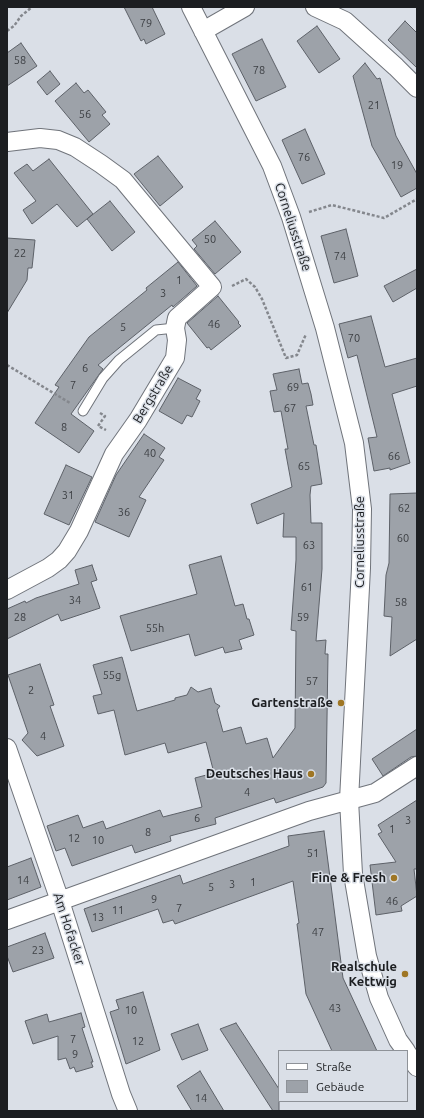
<!DOCTYPE html>
<meta charset="utf-8">
<style>
body{margin:0}
#map{position:relative;width:424px;height:1118px;overflow:hidden;background:#dadfe7;font-family:Ubuntu,sans-serif}
canvas{display:block}
.frame{position:absolute;inset:0;border:8px solid #1c1e21;pointer-events:none}
.legend{position:absolute;left:278px;top:1050px;width:130px;height:52px;box-sizing:border-box;background:#dadfe7;border:1px solid #8e9298;margin:0;padding:5px 7px;list-style:none;font-size:12px;color:#1c1e21}
.legend li{display:flex;align-items:center;gap:8px;height:20px}
.legend b{width:20px;border:1px solid #8e9298}
</style>
<div id="map">
<canvas width="424" height="1118"></canvas>
<div class="frame"></div>
<ul class="legend">
<li><b style="height:5px;background:#fff"></b>Straße</li>
<li><b style="height:11px;background:#9da2a9"></b>Gebäude</li>
</ul>
</div>
<script>
const context = document.querySelector('canvas').getContext('2d');
context.lineJoin = 'round';
function paint(path, color) { context.fillStyle = color; context.fill(path, 'evenodd'); }
const poly = rows => new Path2D(rows.map(r => 'M' + r).join(''));
function trace(path, color, width, dash) { context.strokeStyle = color; context.lineWidth = width; context.lineCap = dash ? 'butt' : 'round'; context.setLineDash(dash || []); context.stroke(path); }
function label(font, color, halo, rows, align = 'center') {
  context.font = font + ' Ubuntu,sans-serif'; context.lineWidth = 3; context.setLineDash([]); context.textBaseline = 'middle'; context.strokeStyle = halo; context.fillStyle = color; for (const [text, x, y, turn = 0] of rows) {
    context.save(); context.translate(x, y); context.rotate((+turn || 0) * Math.PI / 180); context.textAlign = isNaN(turn) ? turn : align; if (halo) context.strokeText(text, 0, 0); context.fillText(text, 0, 0); context.restore();
  }
}
const building = poly([
 [124,7,152,7,165,34,146,44,144,39,141,41,124,7],
 [405,21,417,33,417,68,388,40,405,21],
 [317,26,340,59,319,73,297,41,317,26],
 [262,39,286,87,256,101,232,54,262,39],
 [21,43,37,66,7,86,7,53,21,43],
 [365,63,377,79,380,78,396,136,417,174,417,188,401,197,372,146,353,76,365,63],
 [50,71,60,84,47,95,37,82,50,71],
 [76,83,84,93,88,90,106,112,102,115,110,124,89,142,55,101,76,83],
 [305,129,325,174,302,184,282,140,305,129],
 [158,156,183,187,160,206,134,174,158,156],
 [49,159,93,214,77,227,57,204,32,224,23,210,36,201,14,173,27,164,33,171,49,159],
 [110,201,135,232,112,251,87,219,110,201],
 [215,221,241,252,215,274,194,249,197,246,192,240,215,221],
 [346,229,358,276,334,283,321,236,346,229],
 [7,238,35,240,32,268,28,268,27,280,7,313,7,238],
 [178,262,197,286,173,307,172,305,98,365,103,369,71,414,94,431,79,453,35,423,59,387,55,385,89,337,147,290,146,288,178,262],
 [417,269,417,288,393,302,384,286,417,269],
 [218,296,239,322,238,323,241,326,211,350,209,347,207,348,187,323,218,296],
 [371,316,385,367,417,358,417,386,392,394,410,463,390,470,390,468,374,471,368,438,377,437,357,355,348,358,339,324,371,316],
 [299,369,302,384,308,383,311,394,313,405,306,406,314,445,316,445,322,484,311,486,310,495,311,523,322,523,322,569,316,641,326,640,325,654,328,654,326,783,323,787,276,803,274,798,215,818,216,824,170,836,171,841,135,853,132,845,72,866,65,848,56,851,47,826,78,815,83,828,103,821,106,829,160,810,163,817,202,807,195,778,214,773,206,742,168,753,165,743,125,755,114,710,98,714,93,696,102,694,93,665,122,657,137,711,175,700,175,698,187,695,191,687,198,692,211,688,215,703,220,706,217,710,223,732,241,727,246,744,267,738,273,758,295,728,296,631,291,630,296,560,296,537,283,537,284,513,257,524,251,504,292,487,285,449,288,449,281,411,274,412,270,391,277,390,273,374,299,369],
 [178,378,201,390,196,399,200,401,192,417,187,415,182,424,159,411,178,378],
 [144,434,165,448,159,457,164,460,139,497,146,500,129,537,95,522,116,475,144,434],
 [66,465,92,477,69,525,44,514,66,465],
 [417,493,417,639,390,656,392,617,384,616,386,575,389,563,390,494,417,493],
 [221,556,235,606,243,604,247,619,249,619,254,635,239,640,242,649,225,653,223,647,195,656,189,634,131,651,120,616,197,594,189,565,221,556],
 [92,565,97,580,91,582,100,608,61,621,58,614,7,639,7,609,25,601,26,603,36,598,79,584,75,570,92,565],
 [40,664,54,705,50,706,64,746,37,756,22,740,28,733,8,675,40,664],
 [417,729,417,756,411,757,383,776,372,759,417,729],
 [417,800,417,869,414,869,417,896,401,906,402,911,376,915,370,865,396,862,378,834,382,832,378,825,417,800],
 [324,831,343,978,377,1051,332,1051,306,994,297,924,299,923,293,881,175,924,173,920,163,923,158,909,92,932,84,909,180,875,183,884,289,846,288,836,324,831],
 [31,858,41,887,7,900,7,867,31,858],
 [45,933,54,958,13,972,7,956,7,947,45,933],
 [143,992,160,1050,126,1064,110,1012,119,1009,116,1000,143,992],
 [81,1013,85,1027,82,1028,93,1062,91,1062,93,1067,76,1072,74,1067,70,1069,66,1058,58,1060,58,1036,33,1044,25,1021,47,1014,49,1022,81,1013],
 [236,1023,279,1089,279,1111,273,1111,220,1029,236,1023],
 [198,1024,208,1050,182,1060,171,1034,198,1024],
 [200,1071,224,1111,192,1111,177,1086,200,1071]
]);
paint(building, '#9da2a9');
trace(building, '#5d6168', 1);
const service = poly([
 [83,411,103,378,119,360,156,330,175,328]
]);
const minor = poly([
 [191,7,272,166,291,217,325,328,354,443,362,509,361,568,349,800,353,874,367,956,379,998,398,1040,406,1051],
 [315,7,345,21,396,67,417,88],
 [203,31,245,7],
 [7,142,40,138,58,140,75,147,101,164,123,180,212,287,177,318,175,328,177,340,175,358,138,420,114,454,79,531,67,551,59,560,48,568,7,590],
 [7,748,60,901,121,1094,128,1111],
 [7,920,309,811,375,793,417,766],
 [407,1053,417,1067]
]);
trace(service, '#70747b', 11);
trace(minor, '#70747b', 20);
trace(poly([
 [7,31,14,26,21,16,32,7],
 [309,212,332,205,384,218,417,199],
 [232,286,246,279,255,287,262,299,286,358,297,355,306,334],
 [7,365,70,403],
 [100,413,105,416,98,426,106,430]
]), '#84878d', 2.5, [3, 2]);
trace(service, '#fff', 9);
trace(minor, '#fff', 18);
for (const [x, y, r, color] of [
 [341,703,4,"#9f7624"],
 [311,774,4,"#9f7624"],
 [394,878,4,"#9f7624"],
 [405,974,4,"#9f7624"]
]) { const dot = new Path2D(); dot.arc(x, y, r, 0, 2 * Math.PI); context.fillStyle = color; context.fill(dot); trace(dot, '#dadfe7', 1.5); }
label('11px', '#3c3f43', null, [
 ["79",146,23],
 ["58",20,60],
 ["78",259,70],
 ["21",374,105],
 ["56",85,114],
 ["76",304,157],
 ["19",397,165],
 ["50",210,239],
 ["22",20,253],
 ["74",340,256],
 ["1",179,280],
 ["3",163,293],
 ["46",214,324],
 ["5",123,327],
 ["70",354,338],
 ["6",85,368],
 ["7",73,385],
 ["69",293,387],
 ["67",290,408],
 ["8",64,427],
 ["40",150,453],
 ["66",394,456],
 ["65",304,466],
 ["31",68,495],
 ["62",404,508],
 ["36",124,512],
 ["60",403,538],
 ["63",309,545],
 ["61",307,587],
 ["34",75,600],
 ["58",401,602],
 ["28",20,617],
 ["59",303,617],
 ["55h",155,628],
 ["55g",112,675],
 ["57",312,681],
 ["2",31,690],
 ["4",43,736],
 ["4",247,792],
 ["6",197,818],
 ["3",408,820],
 ["1",392,829],
 ["8",148,832],
 ["12",74,838],
 ["10",98,840],
 ["51",313,853],
 ["14",23,880],
 ["1",253,882],
 ["3",232,884],
 ["5",211,887],
 ["9",154,899],
 ["46",392,901],
 ["7",179,908],
 ["11",118,910],
 ["13",98,917],
 ["47",318,932],
 ["23",38,950],
 ["43",335,1008],
 ["10",131,1010],
 ["7",73,1039],
 ["12",138,1041],
 ["9",75,1054],
 ["14",201,1098]
]);
label('13px', '#1c1e21', '#dadfe7', [
 ["Corneliusstraße",293,227,72],
 ["Bergstraße",153,394,-59],
 ["Corneliusstraße",360,542,-90],
 ["Am Hofacker",69,929,72]
]);
label('bold 13px', '#1c1e21', '#dadfe7', [
 ["Gartenstraße",333,703],
 ["Deutsches Haus",303,774],
 ["Fine & Fresh",386,878],
 ["Realschule",397,967],
 ["Kettwig",397,982]
], 'right');
</script>
